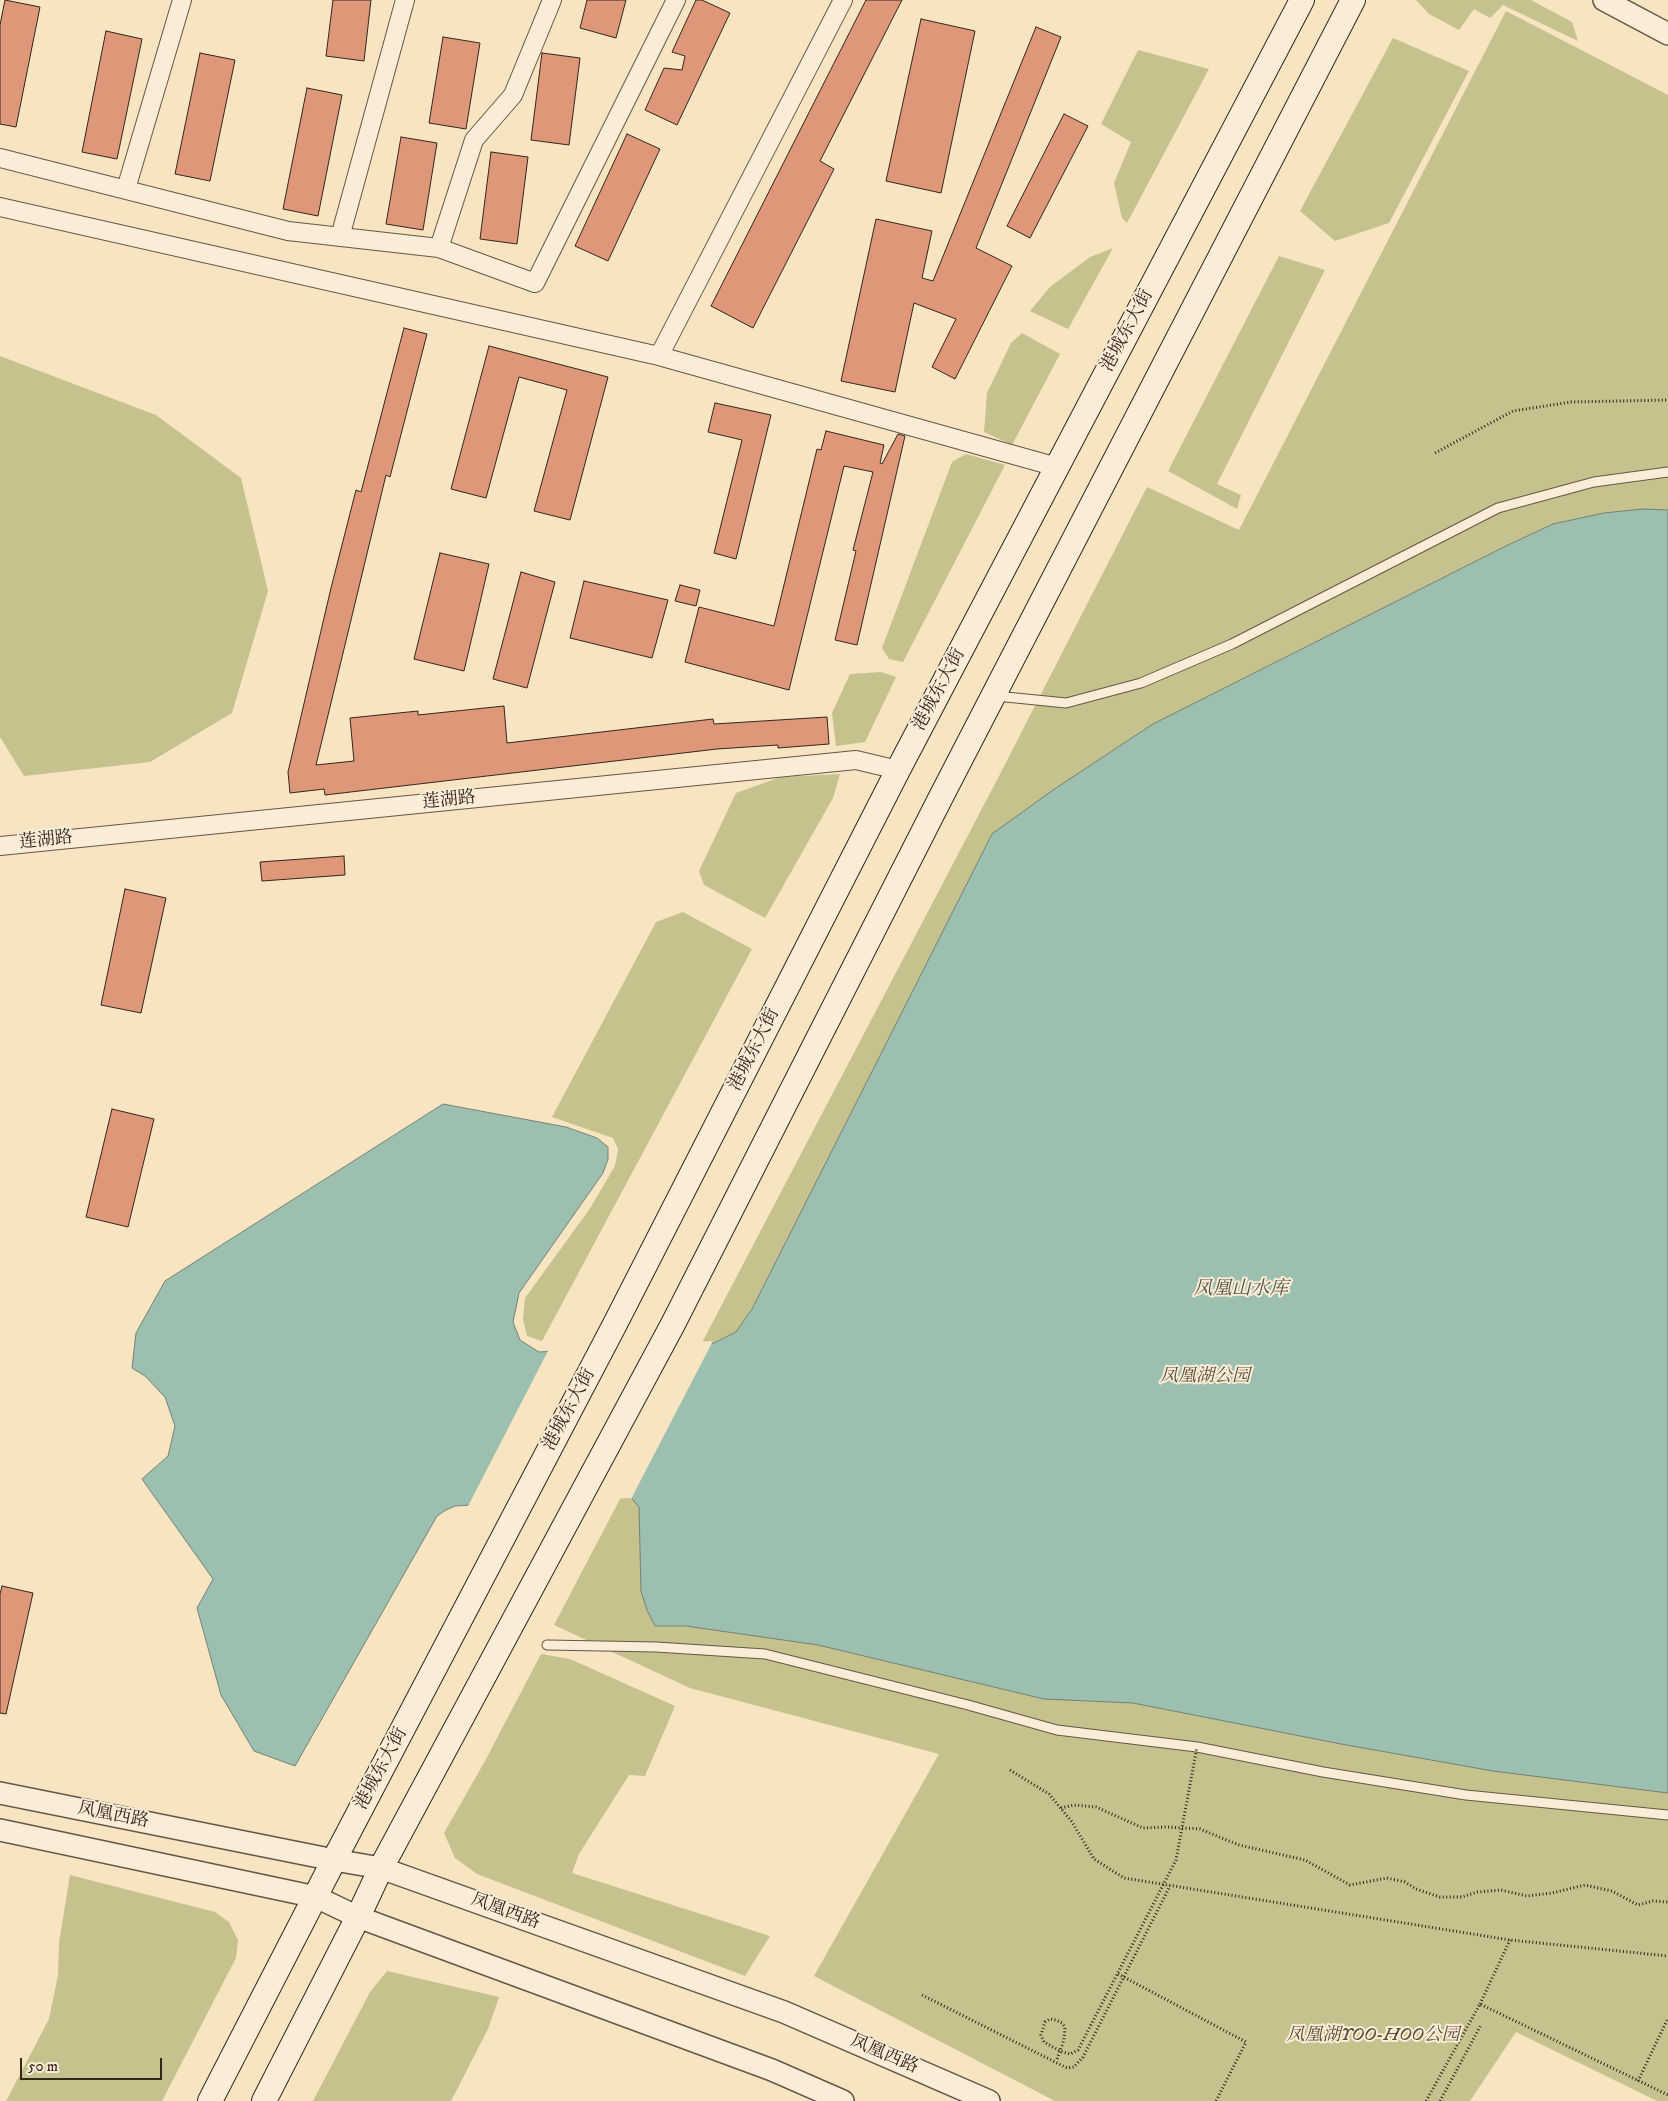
<!DOCTYPE html>
<meta charset="utf-8">
<style>
body{margin:0}
#map{position:relative;width:1668px;height:2101px;overflow:hidden;background:#f7e4c1;font-family:"IM FELL DW Pica",serif}
canvas{display:block}
.scale{position:absolute;left:20px;top:2058px;width:142px;height:22px;box-sizing:border-box;border:2px solid #34261c;border-top:0;padding-left:6px;font-size:15px;line-height:18px;white-space:nowrap;color:#34261c;-webkit-text-stroke:4px #faedd7;paint-order:stroke}
</style>
<div id="map">
<canvas width="1668" height="2101"></canvas>
<div class="scale">50 m</div>
</div>
<script>
const context = document.querySelector('canvas').getContext('2d');
context.lineJoin = 'round';
function paint(path, color) { context.fillStyle = color; context.fill(path, 'evenodd'); }
const poly = rows => new Path2D(rows.map(r => 'M' + r).join(''));
function trace(path, color, width, dash) { context.strokeStyle = color; context.lineWidth = width; context.lineCap = dash ? 'butt' : 'round'; context.setLineDash(dash || []); context.stroke(path); }
function label(font, color, halo, rows, align = 'center') {
  context.font = font + ' "IM FELL DW Pica","Noto Serif SC",serif'; context.lineWidth = 4; context.setLineDash([]); context.textBaseline = 'middle'; context.strokeStyle = halo; context.fillStyle = color; for (const [text, x, y, turn = 0] of rows) {
    context.save(); context.translate(x, y); context.rotate((+turn || 0) * Math.PI / 180); context.textAlign = isNaN(turn) ? turn : align; if (halo) context.strokeText(text, 0, 0); context.fillText(text, 0, 0); context.restore();
  }
}
paint(poly([
 [1416,0,1531,0,1572,22,1578,41,1503,5,1490,18,1474,9,1459,30,1429,14],
 [1506,11,1668,95,1668,2101,1657,2101,1516,2032,1470,2101,1055,2101,814,1976,939,1754,690,1688,554,1625,998,778,1147,487,1239,530],
 [1393,38,1469,71,1389,223,1335,241,1300,211],
 [1138,50,1209,69,1127,223,1122,218,1114,183,1131,142,1101,124],
 [1113,248,1068,329,1030,311,1050,287,1090,257],
 [1279,256,1325,270,1217,484,1241,495,1237,509,1168,471],
 [1022,333,1060,354,1012,445,984,432,987,393,1011,343],
 [0,356,156,415,241,478,268,591,232,713,150,762,24,776,0,737],
 [966,454,1005,465,903,662,889,659,882,648,952,462],
 [881,672,896,677,865,742,836,746,832,713,850,674],
 [840,774,833,798,765,918,704,885,699,871,736,793,781,777],
 [683,912,752,949,542,1341,527,1336,523,1319,525,1298,589,1210,615,1166,618,1149,613,1138,552,1117,656,922],
 [541,1654,570,1659,675,1706,645,1776,629,1775,579,1854,572,1873,770,1936,745,1976,477,1874,455,1858,444,1833,485,1761],
 [70,1875,215,1912,229,1922,238,1940,236,1958,162,2101,6,2101,49,2019,58,1975,59,1943],
 [387,1971,499,1997,488,2029,451,2101,313,2101,370,1992]
]), '#c5c28d');
const water = poly([
 [1643,509,1668,510,1668,1793,1493,1771,1341,1744,1133,1703,1044,1699,818,1645,686,1626,655,1626,647,1610,641,1591,639,1507,629,1495,455,1506,446,1510,437,1516,295,1766,254,1751,221,1695,197,1608,213,1579,142,1479,168,1456,175,1426,165,1397,145,1376,132,1368,136,1333,165,1281,443,1104,566,1127,597,1138,608,1147,608,1159,603,1173,519,1293,513,1322,520,1340,539,1352,714,1343,736,1332,752,1309,992,834,1053,790,1153,724,1506,546,1553,524,1604,513,1643,509]
]);
paint(water, '#9dbfb0');
trace(water, '#738275', 1);
paint(poly([
 [713,1341,631,1499,629,1498,467,1508,549,1349]
]), '#f7e4c1');
const building = poly([
 [5,0,40,7,16,127,0,124,0,25,5,0],
 [333,0,371,0,364,61,326,56,333,0],
 [587,0,626,0,616,38,580,28,587,0],
 [696,0,702,0,730,13,677,125,645,110,664,68,682,70,685,56,672,52,696,0],
 [866,0,902,0,820,161,834,169,753,328,711,306,866,0],
 [921,19,975,31,941,193,886,181,921,19],
 [1036,27,1061,37,976,248,1012,266,955,379,932,367,956,319,914,303,895,392,841,381,876,219,932,231,922,278,933,281,1036,27],
 [106,31,142,39,117,159,82,152,106,31],
 [443,37,480,43,466,129,429,123,443,37],
 [200,53,235,60,210,181,175,174,200,53],
 [542,53,580,58,569,145,531,140,542,53],
 [307,88,342,95,318,216,283,209,307,88],
 [1064,114,1088,126,1030,238,1007,226,1064,114],
 [627,134,660,149,608,261,575,246,627,134],
 [401,137,437,143,423,230,386,224,401,137],
 [491,152,528,157,517,244,480,239,491,152],
 [404,328,427,334,390,477,386,475,316,765,354,761,350,718,418,711,418,715,504,706,507,743,713,719,714,724,827,717,829,744,778,748,778,745,717,749,325,795,324,789,290,793,288,772,331,588,356,490,361,492,404,328],
 [489,346,608,377,570,520,534,511,567,390,519,377,486,498,451,489,489,346],
 [715,403,771,415,736,559,714,553,742,440,708,432,715,403],
 [826,431,884,445,880,463,882,464,898,434,905,436,857,645,835,640,856,551,853,550,873,472,844,466,789,690,685,662,699,607,774,626,817,449,821,450,826,431],
 [440,553,489,564,464,671,414,659,440,553],
 [521,572,555,582,527,688,493,679,521,572],
 [584,581,668,600,652,658,570,638,584,581],
 [680,585,700,590,696,606,675,601,680,585],
 [344,856,345,875,262,881,260,862,344,856],
 [125,889,166,898,141,1013,101,1005,125,889],
 [112,1109,154,1119,128,1227,86,1217,112,1109],
 [2,1586,33,1593,6,1714,0,1713,0,1594,2,1586]
]);
paint(building, '#de9778');
trace(building, '#34261c', 1);
const service = poly([
 [996,696,1066,703,1141,683,1232,644,1498,508,1594,482,1668,472],
 [547,1645,656,1647,765,1654,968,1705,1057,1730,1197,1747,1323,1772,1466,1795,1668,1815]
]);
const minor = poly([
 [843,0,659,356,1057,467],
 [0,158,288,231,439,248,535,283,676,0],
 [126,189,182,0],
 [0,207,659,356],
 [340,237,405,0],
 [439,248,474,140,513,95,552,0],
 [0,846,856,760,898,770]
]);
const tertiary = poly([
 [1604,0,1668,34],
 [0,1793,334,1860,381,1868,784,2012,989,2101],
 [0,1830,316,1897,358,1917,772,2070,843,2101]
]);
const secondary = poly([
 [210,2101,334,1860,614,1326,898,770,1302,0],
 [264,2101,358,1917,381,1868,673,1324,943,793,1353,0]
]);
trace(service, '#655645', 11);
trace(minor, '#655645', 20);
trace(tertiary, '#655645', 24);
trace(secondary, '#34261c', 26);
trace(poly([
 [1435,453,1513,411,1571,402,1668,400],
 [1010,1770,1049,1794,1072,1822,1094,1859,1124,1878,1510,1940,1668,1956],
 [1061,1808,1074,1805,1096,1807,1143,1828,1167,1827,1200,1829,1239,1845,1305,1860,1350,1885,1387,1878,1405,1882,1416,1889,1440,1897,1462,1897,1477,1892,1501,1890,1527,1896,1552,1893,1585,1885,1612,1891,1638,1905,1653,1901,1668,1902],
 [922,1995,1067,2068,1074,2067,1083,2057,1170,1886],
 [1480,2004,1510,1940],
 [1638,2081,1668,2018],
 [1426,2101,1480,2004,1668,2095],
 [1440,2101,1481,2025]
]), '#34261c', 3, [1, 2.5]);
trace(service, '#faedd7', 9);
trace(minor, '#faedd7', 18);
trace(tertiary, '#faedd7', 21);
trace(secondary, '#faedd7', 24);
trace(poly([
 [1118,1974,1246,2042,1216,2101],
 [1057,2059,1064,2040,1065,2027,1062,2023,1056,2020,1050,2019,1045,2022,1041,2035,1044,2042,1060,2051,1070,2054,1078,2050,1176,1860,1197,1747]
]), '#34261c', 3, [1, 2.5]);
label('18px', '#34261c', '#faedd7', [
 ["港城东大街",1128,331,-62],
 ["港城东大街",940,690,-62],
 ["莲湖路",449,801,-6],
 ["莲湖路",46,841,-6],
 ["港城东大街",755,1050,-63],
 ["港城东大街",570,1410,-62],
 ["港城东大街",382,1769,-62],
 ["凤凰西路",113,1816,11],
 ["凤凰西路",505,1912,20],
 ["凤凰西路",884,2055,23]
]);
label('italic 18px', '#584d38', '#faedd7', [
 ["凤凰湖公园",1205,1377],
 ["凤凰湖YOO-HOO公园",1373,2036]
]);
label('italic 19px', '#545448', '#faedd7', [
 ["凤凰山水库",1241,1290]
]);
</script>
